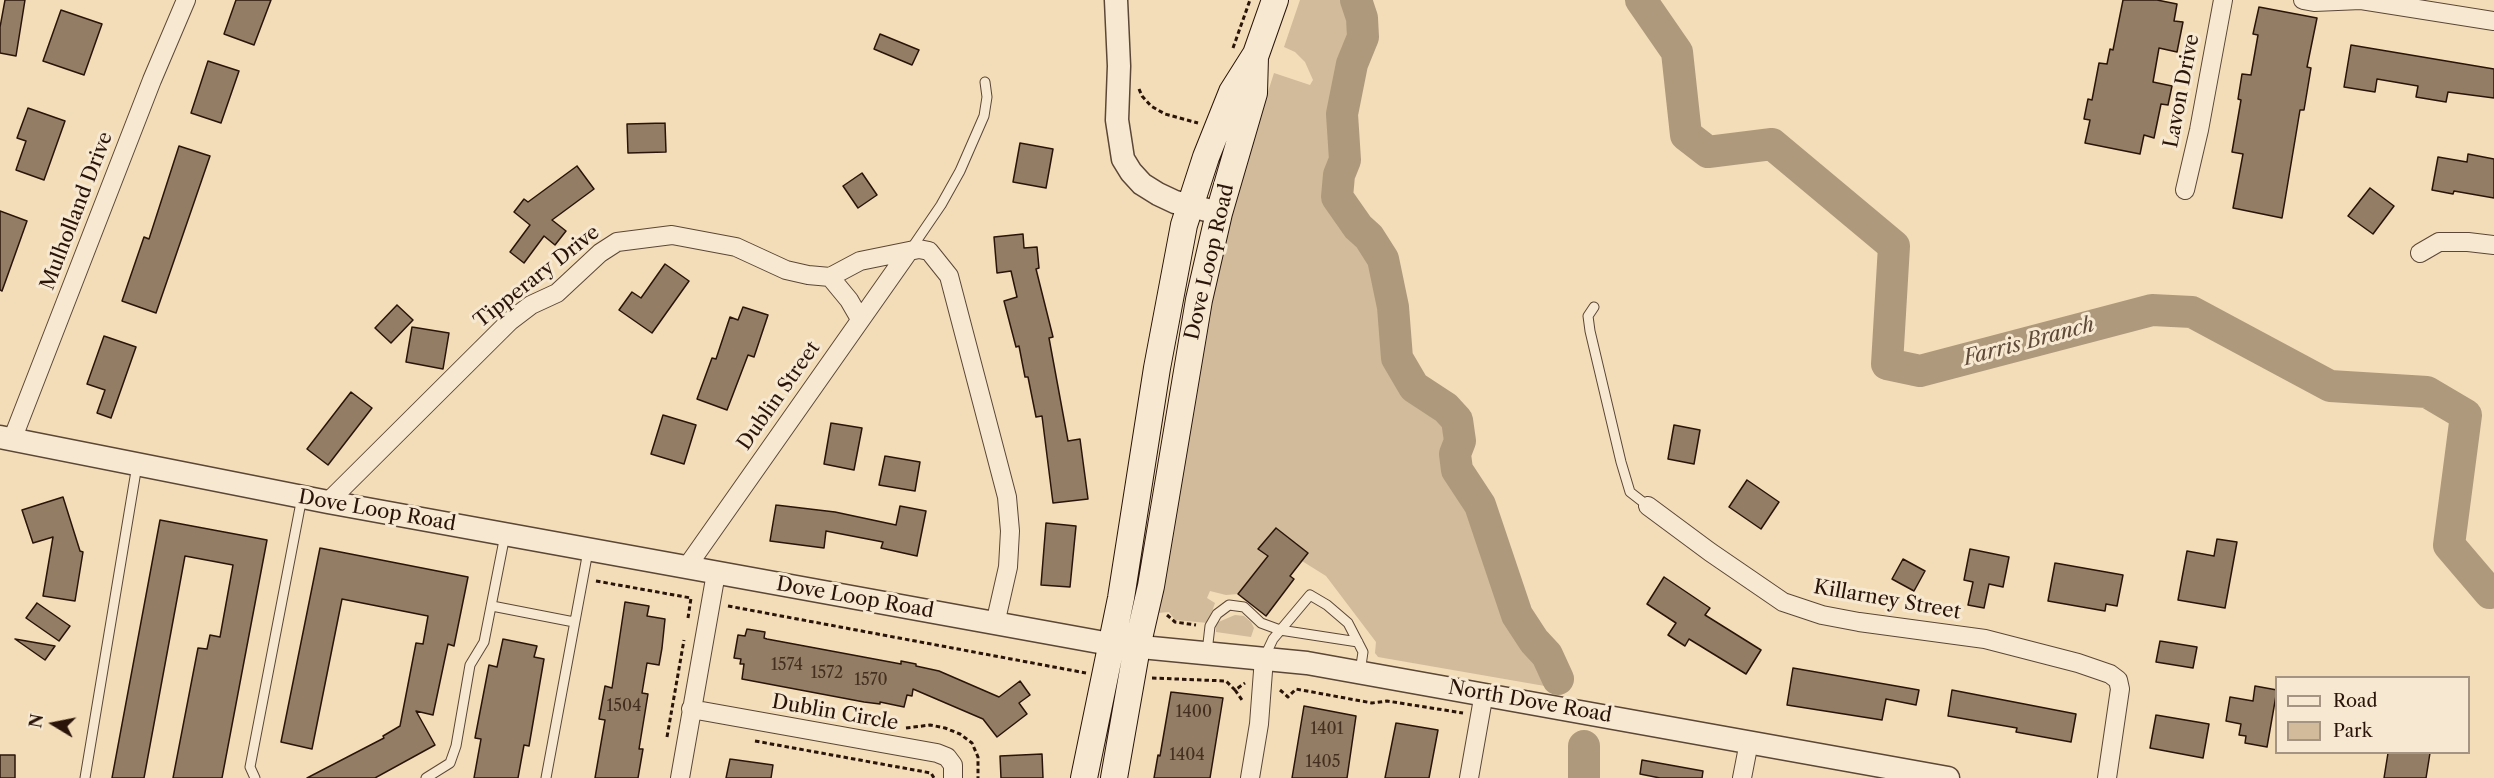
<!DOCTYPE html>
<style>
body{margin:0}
#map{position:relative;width:2494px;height:778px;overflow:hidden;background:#f3ddb8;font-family:"Libre Caslon Text",serif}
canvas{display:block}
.legend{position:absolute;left:2275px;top:676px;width:195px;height:78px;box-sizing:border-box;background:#f7e9d1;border:2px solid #a59481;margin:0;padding:8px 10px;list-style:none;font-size:18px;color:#2a140a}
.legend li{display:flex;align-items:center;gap:12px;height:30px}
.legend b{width:30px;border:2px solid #a59481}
.north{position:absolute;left:24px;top:694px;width:60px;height:60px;-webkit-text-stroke:4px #f7e9d1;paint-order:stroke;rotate:280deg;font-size:16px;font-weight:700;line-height:24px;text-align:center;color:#2a140a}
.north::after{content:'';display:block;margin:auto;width:21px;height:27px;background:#2a140a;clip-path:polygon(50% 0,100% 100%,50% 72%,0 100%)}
</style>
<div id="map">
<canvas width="2494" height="778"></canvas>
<ul class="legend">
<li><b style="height:8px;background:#f7e9d1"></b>Road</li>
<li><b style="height:16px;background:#d1bb9a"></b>Park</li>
</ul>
<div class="north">N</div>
</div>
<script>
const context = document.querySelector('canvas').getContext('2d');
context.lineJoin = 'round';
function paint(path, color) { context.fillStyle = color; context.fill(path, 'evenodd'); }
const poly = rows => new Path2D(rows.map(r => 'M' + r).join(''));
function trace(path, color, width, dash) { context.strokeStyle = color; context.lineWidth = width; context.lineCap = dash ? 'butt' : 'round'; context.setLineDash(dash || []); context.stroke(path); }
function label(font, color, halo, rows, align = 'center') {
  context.font = font + ' "Libre Caslon Text",serif'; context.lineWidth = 6; context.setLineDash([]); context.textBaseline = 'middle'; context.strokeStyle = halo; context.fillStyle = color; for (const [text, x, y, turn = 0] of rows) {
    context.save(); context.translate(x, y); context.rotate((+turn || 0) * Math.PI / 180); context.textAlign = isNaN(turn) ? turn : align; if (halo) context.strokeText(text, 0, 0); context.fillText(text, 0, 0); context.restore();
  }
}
paint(poly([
 [1300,0,1356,0,1362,18,1363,37,1352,64,1342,114,1345,160,1339,175,1337,197,1358,227,1369,237,1383,259,1393,307,1397,358,1414,387,1446,408,1457,420,1460,441,1455,454,1457,470,1480,505,1517,615,1534,641,1547,655,1562,689,1378,657,1375,653,1376,642,1326,576,1302,561,1308,553,1277,528,1258,549,1267,556,1238,594,1226,595,1210,591,1207,598,1215,603,1208,623,1175,620,1169,612,1158,613,1157,608,1217,263,1245,163,1274,73,1310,85,1313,80,1305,62,1295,52,1284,47],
 [1235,615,1244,616,1251,622,1254,628,1251,637,1216,632,1216,623]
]), '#d1bb9a');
trace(poly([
 [1356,0,1362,18,1363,37,1352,64,1342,114,1345,160,1339,175,1337,197,1358,227,1369,237,1383,259,1393,307,1397,358,1414,387,1446,408,1457,420,1460,441,1455,454,1457,470,1480,505,1517,615,1534,641,1547,655,1558,679],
 [1641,0,1677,52,1686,135,1708,152,1772,144,1894,246,1887,364,1920,371,2152,310,2192,312,2330,386,2427,392,2466,415,2449,545,2490,593,2494,592],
 [1584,746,1584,778]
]), '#af997d', 32);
const building = poly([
 [5,0,25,0,16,56,0,53,0,27,5,0],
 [236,0,271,0,254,45,224,34,236,0],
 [2123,0,2157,0,2177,4,2174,21,2183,22,2177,52,2159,48,2153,82,2172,86,2168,105,2161,104,2154,138,2144,135,2140,154,2085,143,2090,120,2084,119,2088,99,2092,100,2099,63,2107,64,2110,49,2113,50,2123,0],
 [2259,7,2317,18,2307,67,2311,68,2304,110,2300,110,2282,218,2233,208,2243,154,2232,152,2241,100,2238,99,2242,74,2251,75,2258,35,2253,34,2259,7],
 [61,10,102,24,84,75,43,61,61,10],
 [880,34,919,50,912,65,874,49,880,34],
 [2351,45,2494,69,2494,98,2448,92,2446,102,2416,97,2418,86,2377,79,2375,92,2344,87,2351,45],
 [208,61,239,71,221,123,191,113,208,61],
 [28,108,65,121,44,180,16,170,26,141,17,138,28,108],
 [665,123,666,152,628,153,627,124,665,123],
 [1020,143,1053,149,1046,188,1013,182,1020,143],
 [179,146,210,156,156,313,122,301,144,237,149,239,179,146],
 [2468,154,2494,159,2494,198,2454,191,2453,194,2432,190,2438,157,2467,162,2468,154],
 [577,166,594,189,552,220,566,231,555,245,544,236,524,263,510,252,530,225,514,212,524,199,528,202,577,166],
 [862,173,877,195,858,208,843,186,862,173],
 [2370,188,2394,206,2373,234,2348,216,2370,188],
 [0,211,27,221,2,291,0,290,0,211],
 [1023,234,1024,248,1037,247,1039,268,1036,269,1053,337,1049,338,1068,441,1080,439,1088,499,1053,503,1042,416,1036,417,1028,377,1025,377,1019,346,1016,347,1004,301,1017,297,1011,271,997,273,994,237,1023,234],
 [665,264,689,281,652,333,619,310,632,292,641,298,665,264],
 [397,305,413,320,391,343,375,328,397,305],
 [743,307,768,315,754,357,748,355,727,410,697,399,712,358,716,359,730,317,738,320,743,307],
 [412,327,449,333,443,369,406,362,412,327],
 [104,336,136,347,111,418,97,413,105,390,87,384,104,336],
 [351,392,372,408,328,465,307,449,351,392],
 [663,415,696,425,684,464,651,454,663,415],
 [831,423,862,428,854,470,824,464,831,423],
 [1674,425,1700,430,1694,464,1668,459,1674,425],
 [885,456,920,462,915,491,879,485,885,456],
 [1747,480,1779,502,1761,529,1729,507,1747,480],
 [63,497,80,551,83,552,75,601,43,596,53,537,33,543,22,510,63,497],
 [776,505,835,512,896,525,900,506,926,511,917,556,881,548,883,542,826,531,824,548,770,541,776,505],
 [160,520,267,540,222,778,173,778,198,648,207,649,210,635,220,637,233,565,185,556,144,778,112,778,160,520],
 [1046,523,1076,526,1070,587,1041,585,1046,523],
 [1276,528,1308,553,1290,576,1294,579,1266,616,1238,594,1268,556,1258,549,1276,528],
 [2217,539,2237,542,2225,608,2178,600,2187,551,2214,556,2217,539],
 [320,548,468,577,454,646,448,644,433,715,416,711,435,745,375,778,307,778,384,738,383,736,400,726,416,643,423,644,428,616,342,599,312,749,281,742,320,548],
 [1970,549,2009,557,2003,587,1989,584,1984,608,1968,605,1973,582,1964,580,1970,549],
 [1903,559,1925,571,1914,591,1892,579,1903,559],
 [2055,563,2123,575,2117,606,2106,604,2105,611,2048,601,2055,563],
 [1664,577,1710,608,1705,615,1761,650,1746,674,1689,639,1685,646,1668,635,1676,623,1647,604,1664,577],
 [625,602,649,606,647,616,665,619,662,648,659,665,647,663,642,693,648,694,639,749,643,749,638,778,595,778,605,720,599,719,605,686,612,688,625,602],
 [37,603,70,626,59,641,26,618,37,603],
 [747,629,765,632,764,638,767,639,901,664,901,661,916,664,916,666,939,671,999,697,1020,681,1030,695,1019,703,1027,714,997,737,983,719,913,689,912,696,907,695,904,707,880,702,880,704,864,702,742,679,744,664,740,664,741,659,734,658,738,635,745,636,747,629],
 [15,639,55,646,45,660,15,639],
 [503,639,537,646,534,657,544,659,529,746,524,745,518,778,474,778,481,739,475,738,489,665,497,667,503,639],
 [2160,641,2197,647,2193,668,2156,662,2160,641],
 [1793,668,1919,690,1916,705,1886,699,1882,720,1787,705,1793,668],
 [2255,686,2277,690,2267,747,2245,743,2246,736,2239,735,2241,724,2226,721,2230,697,2253,701,2255,686],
 [1952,690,2076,714,2071,742,2016,732,2017,728,1948,716,1952,690],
 [1171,692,1223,698,1210,778,1154,778,1158,755,1160,756,1171,692],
 [1304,706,1356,716,1347,778,1292,778,1304,706],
 [2156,715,2209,724,2203,758,2150,748,2156,715],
 [1396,723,1438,730,1429,778,1385,778,1396,723],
 [2388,753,2430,753,2426,778,2384,778,2388,753],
 [1042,754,1043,778,1001,778,1000,756,1042,754],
 [0,755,15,755,15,778,0,778,0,755],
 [730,759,773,765,771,778,726,778,730,759],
 [1642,760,1703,771,1702,778,1660,778,1640,774,1642,760]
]);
paint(building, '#937d64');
trace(building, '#2a140a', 1.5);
const service = poly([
 [911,249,941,205,960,171,984,116,987,97,985,82],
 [1594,307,1588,316,1590,331,1621,462,1630,492,1648,506],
 [492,606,574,622],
 [1207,652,1210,626,1217,614,1229,605,1244,607,1261,623,1280,630,1358,642],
 [1264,658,1273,639,1310,595,1327,605,1348,623,1363,652,1360,672],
 [85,778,137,465],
 [255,778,250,767,302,497],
 [426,778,450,763,456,746,470,665,484,642,505,535],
 [546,778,588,551]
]);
const minor = poly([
 [2303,0,2314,2,2361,0,2494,21],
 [2185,190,2199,130,2223,0],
 [2420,253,2439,242,2468,242,2494,245],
 [830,277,849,300,860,319],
 [12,440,152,80,186,0],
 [328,502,510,321,531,305,557,293,600,253,617,242,672,235,736,247,786,270,808,275,830,277,860,261,919,249,929,251,949,276,1007,497,1010,531,1008,567,995,624],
 [1648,506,1710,552,1783,602,1822,615,1859,622,1985,639,2078,663,2110,674,2118,680,2120,689,2107,778],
 [686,568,909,251],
 [691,709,937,753,947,757,953,765,953,778],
 [680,778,716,573],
 [1250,778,1259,724,1264,658],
 [1469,778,1484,693],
 [1742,778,1749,742]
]);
const tertiary = poly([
 [1116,0,1119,66,1117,120,1123,159,1131,172,1142,184,1158,194,1175,202,1219,213],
 [0,437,328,502,1110,644,1307,663,1948,778]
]);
const secondary = poly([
 [1084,778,1121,598,1157,368,1184,225,1206,157,1232,92,1256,54,1275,0],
 [1114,778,1137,647,1151,586,1199,300,1219,213,1254,93,1255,57]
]);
trace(service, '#5c4636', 11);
trace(minor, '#5c4636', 20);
trace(tertiary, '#5c4636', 25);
trace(secondary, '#2a140a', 28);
trace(poly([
 [1233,48,1250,0],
 [1139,89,1142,96,1151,106,1165,114,1198,123],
 [596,581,691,598,688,618],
 [728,606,1086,673],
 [1167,615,1175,622,1196,625],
 [1152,678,1226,681,1235,690,1245,683],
 [1235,690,1242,700],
 [1280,690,1288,697,1296,689,1372,703,1387,701,1463,713],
 [906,728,930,725,945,728,960,734,972,743,978,757,978,778],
 [667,737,684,640],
 [755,741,931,773,934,778]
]), '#2a140a', 3, [4.5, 3]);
trace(service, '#f7e9d1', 9);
trace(minor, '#f7e9d1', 18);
trace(tertiary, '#f7e9d1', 22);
trace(secondary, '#f7e9d1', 26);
label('16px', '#442e20', null, [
 ["1574",787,665],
 ["1572",827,673],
 ["1570",871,680],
 ["1504",624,706],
 ["1400",1194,712],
 ["1401",1327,729],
 ["1404",1187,755],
 ["1405",1323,762]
]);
label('20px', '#2a140a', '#f7e9d1', [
 ["Lavon Drive",2182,91,-79],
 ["Mulholland Drive",77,211,-69],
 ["Dove Loop Road",1210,262,-77],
 ["Tipperary Drive",537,277,-38],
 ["Dublin Street",779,396,-55],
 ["Dove Loop Road",377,511,10],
 ["Dove Loop Road",855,598,10],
 ["Killarney Street",1887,600,10],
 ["North Dove Road",1530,702,10],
 ["Dublin Circle",835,713,10]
]);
label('italic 21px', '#5f4938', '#f7e9d1', [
 ["Farris Branch",2029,342,-15]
]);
</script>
